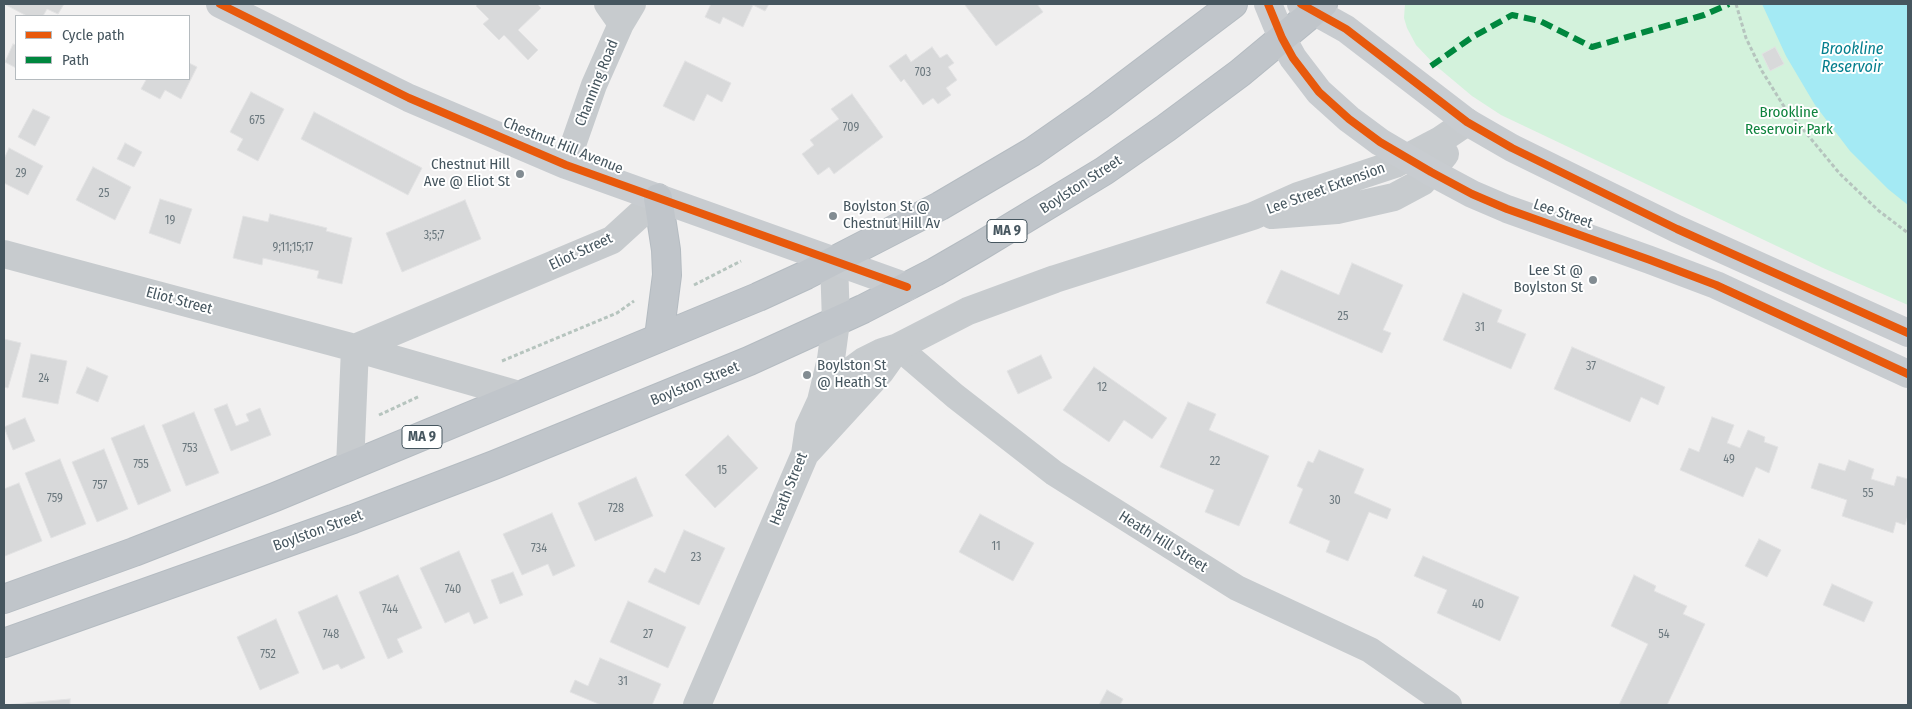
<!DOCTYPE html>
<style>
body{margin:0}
#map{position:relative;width:1912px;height:709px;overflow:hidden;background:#f1f0f0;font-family:"Fira Sans Condensed",sans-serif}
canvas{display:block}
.frame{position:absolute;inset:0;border:5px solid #46565f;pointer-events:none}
.legend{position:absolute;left:15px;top:15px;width:175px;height:65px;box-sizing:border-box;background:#fff;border:1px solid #b5bbbf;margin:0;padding:6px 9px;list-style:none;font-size:15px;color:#46565f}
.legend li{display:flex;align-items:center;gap:10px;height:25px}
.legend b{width:25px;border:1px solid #b5bbbf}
</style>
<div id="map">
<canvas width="1912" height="709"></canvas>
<div class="frame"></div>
<ul class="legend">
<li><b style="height:6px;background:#e8590c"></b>Cycle path</li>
<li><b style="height:6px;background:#00873e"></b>Path</li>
</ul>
</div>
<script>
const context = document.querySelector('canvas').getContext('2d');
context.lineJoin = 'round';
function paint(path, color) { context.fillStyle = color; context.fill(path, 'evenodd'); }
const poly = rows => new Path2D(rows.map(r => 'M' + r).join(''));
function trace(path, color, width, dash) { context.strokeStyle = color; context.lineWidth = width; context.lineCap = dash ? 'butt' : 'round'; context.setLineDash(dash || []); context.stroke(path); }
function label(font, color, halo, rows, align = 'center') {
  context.font = font + ' "Fira Sans Condensed",sans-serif'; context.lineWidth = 4; context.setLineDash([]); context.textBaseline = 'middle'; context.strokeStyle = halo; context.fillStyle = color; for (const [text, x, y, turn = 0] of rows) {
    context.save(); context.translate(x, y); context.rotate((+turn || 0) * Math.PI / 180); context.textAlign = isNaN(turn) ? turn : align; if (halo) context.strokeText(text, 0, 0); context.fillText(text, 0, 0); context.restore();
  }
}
paint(poly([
 [1405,4,1908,4,1908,305,1823,268,1501,115,1472,96,1435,65,1416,45,1407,28,1404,18]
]), '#d3f2dc');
paint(poly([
 [1762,4,1908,4,1908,205,1888,189,1850,151,1815,105,1786,56]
]), '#a4eaf4');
const building = poly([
 [6,4,64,4,58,14,47,9,43,16,27,16,6,5,6,4],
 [478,4,537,4,541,8,518,30,538,50,528,60,504,35,499,40,483,24,489,19,476,6,478,4],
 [711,4,769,4,765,11,753,5,743,27,723,17,720,24,705,17,711,4],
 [967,4,1037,4,1043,12,996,46,965,5,967,4],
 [13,44,16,45,16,68,5,62,13,44],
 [932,47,940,58,947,54,954,63,948,67,957,80,946,88,951,95,938,104,933,98,923,105,904,79,901,82,889,66,906,54,911,62,932,47],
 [1775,47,1784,64,1770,71,1762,54,1775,47],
 [685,61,731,83,722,102,707,94,694,121,663,106,685,61],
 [189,63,197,67,181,99,165,90,160,99,141,89,146,80,143,79,189,79,189,63],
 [251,92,284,109,258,161,237,150,243,139,230,132,251,92],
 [852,94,883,137,834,174,829,167,818,175,802,154,814,145,810,140,839,119,831,109,852,94],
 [33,109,50,117,35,146,18,137,33,109],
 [314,112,422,168,408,195,301,139,314,112],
 [125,143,142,152,134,167,117,159,125,143],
 [9,148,43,166,28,195,4,183,4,159,9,148],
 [93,167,131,187,115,220,76,200,93,167],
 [160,199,192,209,180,244,149,233,160,199],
 [465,200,481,239,402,272,386,233,465,200],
 [270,214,327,228,326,231,352,238,342,284,317,278,319,271,263,258,262,265,233,258,243,216,268,222,270,214],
 [1352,263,1403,285,1383,330,1391,333,1382,353,1266,303,1281,270,1339,295,1352,263],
 [1463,293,1502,310,1497,322,1526,334,1511,369,1443,340,1463,293],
 [4,339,21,343,8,388,4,387,4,339],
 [1572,347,1665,387,1658,405,1641,397,1630,422,1554,389,1572,347],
 [31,354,67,361,58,404,22,397,31,354],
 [1041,355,1052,378,1018,394,1007,371,1041,355],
 [87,367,108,376,98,402,76,393,87,367],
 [1094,367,1167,418,1152,439,1124,420,1109,442,1063,410,1094,367],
 [1188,402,1216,414,1209,430,1269,456,1239,526,1205,512,1214,490,1160,467,1188,402],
 [227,404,236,426,249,421,246,414,260,408,271,435,231,451,214,409,227,404],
 [194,412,219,473,186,486,162,425,194,412],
 [1712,417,1734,425,1727,443,1740,448,1748,430,1765,437,1764,442,1778,447,1769,473,1756,467,1743,497,1680,470,1689,448,1699,452,1712,417],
 [25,418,35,441,13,450,4,427,25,418],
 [144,425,171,491,138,505,111,438,144,425],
 [728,435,758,468,715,508,685,475,728,435],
 [104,449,128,509,97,522,72,462,104,449],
 [1319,450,1364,469,1354,493,1391,509,1387,519,1369,512,1348,561,1326,552,1330,541,1289,523,1303,489,1297,486,1308,461,1313,463,1319,450],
 [60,459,86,524,51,538,25,473,60,459],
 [1849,460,1874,469,1871,479,1894,486,1897,476,1908,479,1908,515,1905,525,1896,522,1893,533,1842,516,1847,500,1811,488,1819,463,1845,471,1849,460],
 [636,477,653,516,595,541,578,503,636,477],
 [19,483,42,541,5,556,4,489,19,483],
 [552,513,575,566,553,576,548,564,522,575,503,534,552,513],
 [980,514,1034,543,1013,581,959,552,980,514],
 [684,530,725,548,699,605,648,582,655,568,665,573,684,530],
 [1759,539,1781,550,1767,577,1745,566,1759,539],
 [459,551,488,618,474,624,469,612,445,623,420,568,459,551],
 [1423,556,1519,597,1500,641,1437,613,1447,590,1414,576,1423,556],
 [513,572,523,595,500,604,491,580,513,572],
 [398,575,422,628,397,639,403,652,388,659,359,592,398,575],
 [1634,575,1656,586,1654,591,1687,606,1683,614,1705,624,1667,705,1619,705,1648,644,1611,626,1634,575],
 [1832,584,1873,602,1864,622,1823,605,1832,584],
 [337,595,365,658,341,669,338,664,323,670,298,612,337,595],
 [628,601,686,627,668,668,610,642,628,601],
 [276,619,299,673,260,690,237,637,276,619],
 [600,658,661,684,652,705,601,705,570,692,575,680,588,686,600,658],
 [1107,690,1123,699,1120,705,1099,705,1107,690],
 [70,699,70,705,4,705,70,699]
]);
paint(building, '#d8d9da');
trace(building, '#e2e2e3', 1);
const trunk = poly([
 [658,198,666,250,667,275,659,337],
 [4,599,134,552,275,497,758,297,806,275,940,206,1032,152,1098,106,1233,4],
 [4,643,353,519,494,465,749,361,863,309,935,272,980,246,1104,171,1166,128,1240,73,1323,4]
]);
trace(trunk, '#b4bbc1', 30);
trace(poly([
 [1736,4,1746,38,1762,71,1783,105,1840,174,1879,211,1908,233],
 [694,285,741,261],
 [502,361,617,313,634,301],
 [379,415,420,396]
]), '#b6c4be', 3, [4, 2.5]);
trace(poly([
 [607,4,621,24],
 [566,165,594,85,621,24,633,4],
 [898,347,955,396,1054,473,1237,588,1370,650,1449,705]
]), '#c7cbce', 26);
trace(poly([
 [1272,215,1337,210,1394,197,1422,182,1445,154],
 [4,254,355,348,519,395],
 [355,348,612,240,658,198],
 [821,401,837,381,864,361,882,352,898,347,968,311,1055,279,1253,216,1298,196,1395,164,1439,141,1467,122],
 [805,454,881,371,898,347],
 [350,466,355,348],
 [697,705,805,454,809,427,821,401,831,359,836,322,834,261]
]), '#c7cbce', 28);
trace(poly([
 [220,4,409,98,566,165,907,287],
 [1268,4,1282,38,1293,58,1319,92,1349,119,1380,142,1431,172,1472,194,1507,209,1650,260,1716,285,1908,374],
 [1301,4,1346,29,1467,122,1512,148,1677,229,1908,333]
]), '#c8ccd0', 28);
trace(trunk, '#c0c5ca', 28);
trace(poly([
 [1431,66,1471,38,1512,15,1540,21,1592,47,1704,15,1729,4]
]), '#00873e', 6, [12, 6]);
trace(poly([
 [220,4,409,98,566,165,907,287],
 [1268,4,1282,38,1293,58,1319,92,1349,119,1380,142,1431,172,1472,194,1507,209,1650,260,1716,285,1908,374],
 [1301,4,1346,29,1467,122,1512,148,1677,229,1908,333]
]), '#e8590c', 8);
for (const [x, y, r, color] of [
 [520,174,5,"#828c92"],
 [833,216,5,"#828c92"],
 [1593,280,5,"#828c92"],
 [807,375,5,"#828c92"]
]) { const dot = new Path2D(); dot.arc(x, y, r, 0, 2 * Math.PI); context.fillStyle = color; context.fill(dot); trace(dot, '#fff', 2); }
label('12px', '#6b787e', null, [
 ["703",923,73],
 ["675",257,121],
 ["709",851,128],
 ["29",21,174],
 ["25",104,194],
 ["19",170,221],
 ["3;5;7",434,236],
 ["9;11;15;17",293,248],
 ["25",1343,317],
 ["31",1480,328],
 ["37",1591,367],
 ["24",44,379],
 ["12",1102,388],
 ["753",190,449],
 ["49",1729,460],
 ["22",1215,462],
 ["755",141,465],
 ["15",722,471],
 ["757",100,486],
 ["55",1868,494],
 ["759",55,499],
 ["30",1335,501],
 ["728",616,509],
 ["11",996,547],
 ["734",539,549],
 ["23",696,558],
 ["740",453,590],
 ["40",1478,605],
 ["744",390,610],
 ["748",331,635],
 ["27",648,635],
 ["54",1664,635],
 ["752",268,655],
 ["31",623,682]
]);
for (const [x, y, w] of [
 [1007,231,40],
 [422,437,40]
]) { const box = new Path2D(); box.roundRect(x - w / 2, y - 11.5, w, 23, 4); context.fillStyle = '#fff'; context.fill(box); trace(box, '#46565f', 1); }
label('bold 14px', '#46565f', null, [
 ["MA 9",1007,231],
 ["MA 9",422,437]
]);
label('15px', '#46565f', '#fff', [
 ["Channing Road",597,83,-68],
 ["Chestnut Hill Avenue",563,146,22],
 ["Boylston Street",1081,185,-33],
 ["Lee Street Extension",1326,189,-20],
 ["Lee Street",1563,214,19],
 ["Eliot Street",581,252,-25],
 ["Eliot Street",179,301,15],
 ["Boylston Street",695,384,-22],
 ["Heath Street",789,489,-68],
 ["Boylston Street",318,531,-20],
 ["Heath Hill Street",1163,542,32]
]);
label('15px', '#0e833d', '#fff', [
 ["Brookline",1789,113],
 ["Reservoir Park",1789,130]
]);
label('15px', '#46565f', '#fff', [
 ["Chestnut Hill",510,165],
 ["Ave @ Eliot St",510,182],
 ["Boylston St @",843,207,"left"],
 ["Chestnut Hill Av",843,224,"left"],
 ["Lee St @",1583,271],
 ["Boylston St",1583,288],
 ["Boylston St",817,366,"left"],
 ["@ Heath St",817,383,"left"]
], 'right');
label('italic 16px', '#047f8e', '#fff', [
 ["Brookline",1852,50],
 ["Reservoir",1852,68]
]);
</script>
